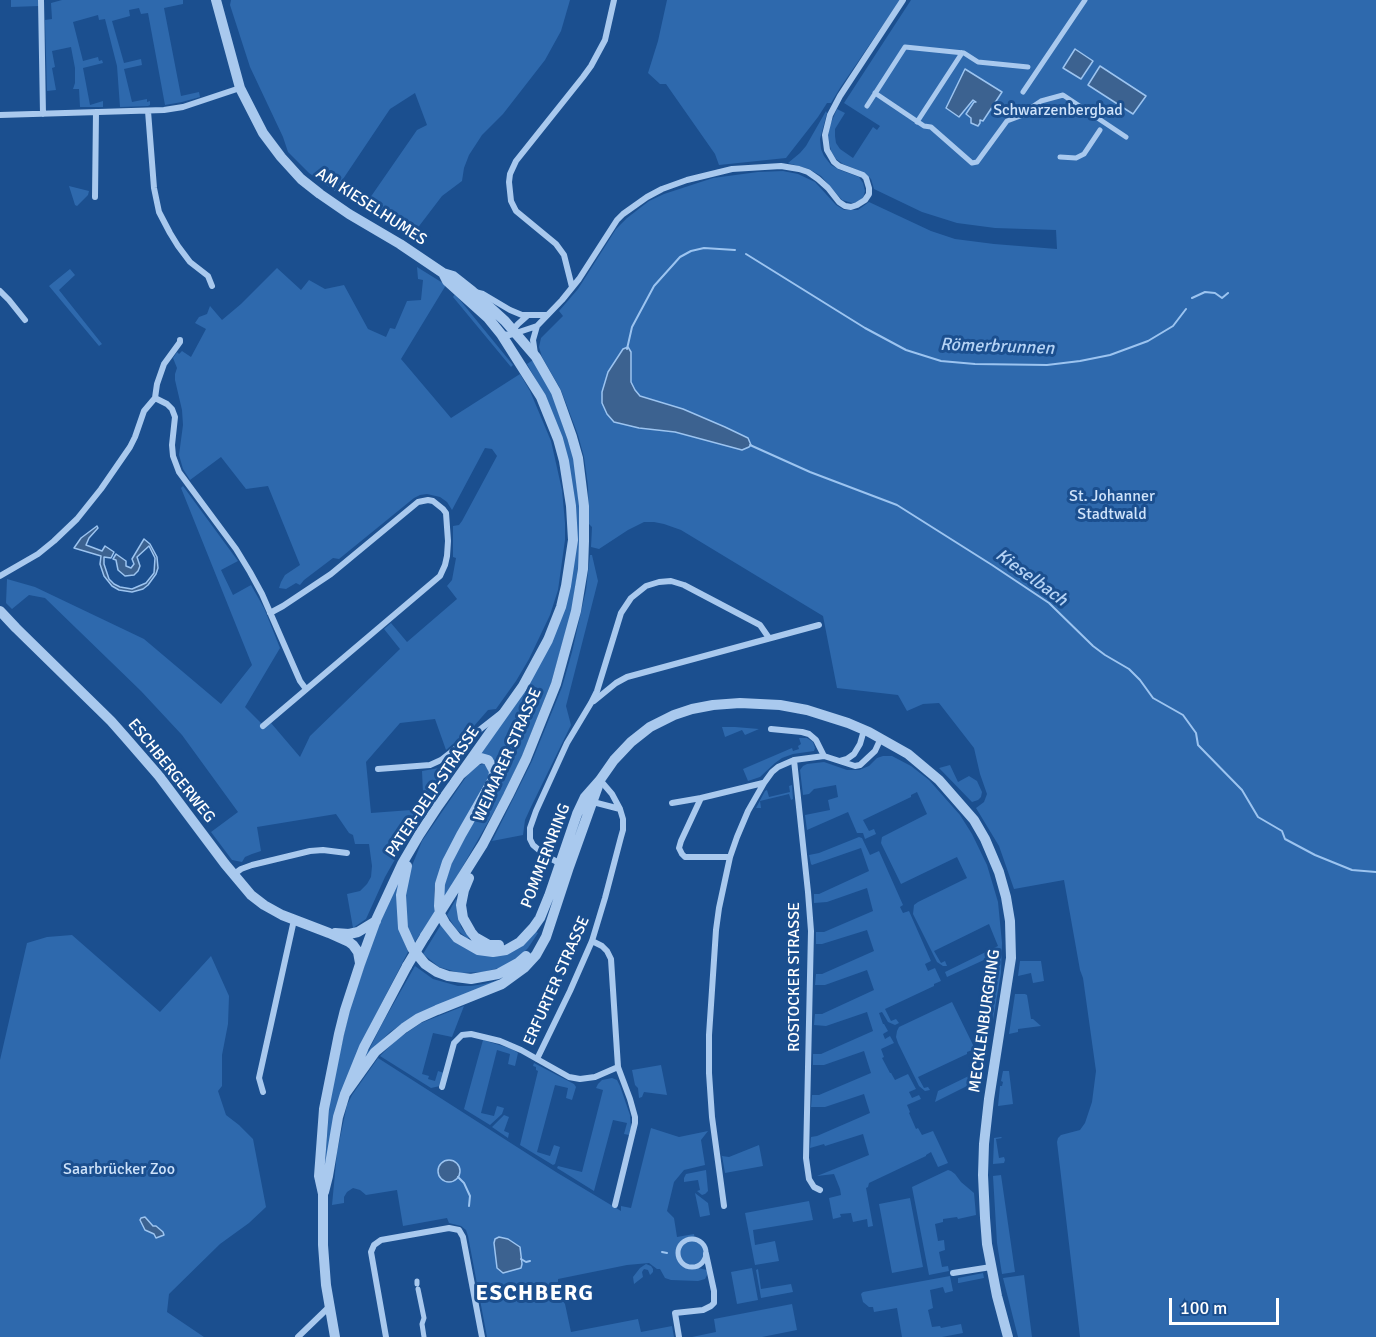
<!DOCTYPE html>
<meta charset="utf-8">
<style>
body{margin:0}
#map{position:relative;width:1376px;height:1337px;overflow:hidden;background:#1b4f8f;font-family:Signika,sans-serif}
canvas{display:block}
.scale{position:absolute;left:1169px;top:1298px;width:110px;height:27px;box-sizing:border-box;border:3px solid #fff;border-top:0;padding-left:8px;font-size:18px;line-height:21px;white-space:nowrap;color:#fff;-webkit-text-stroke:4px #1b4f8f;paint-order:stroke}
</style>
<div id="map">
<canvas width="1376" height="1337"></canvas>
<div class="scale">100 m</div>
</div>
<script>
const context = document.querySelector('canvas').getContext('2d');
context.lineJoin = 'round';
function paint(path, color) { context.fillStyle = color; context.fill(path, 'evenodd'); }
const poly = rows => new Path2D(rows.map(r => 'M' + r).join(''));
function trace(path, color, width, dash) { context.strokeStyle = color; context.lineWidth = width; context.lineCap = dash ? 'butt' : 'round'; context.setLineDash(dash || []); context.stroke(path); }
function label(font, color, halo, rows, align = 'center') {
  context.font = font + ' Signika,sans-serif'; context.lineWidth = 6; context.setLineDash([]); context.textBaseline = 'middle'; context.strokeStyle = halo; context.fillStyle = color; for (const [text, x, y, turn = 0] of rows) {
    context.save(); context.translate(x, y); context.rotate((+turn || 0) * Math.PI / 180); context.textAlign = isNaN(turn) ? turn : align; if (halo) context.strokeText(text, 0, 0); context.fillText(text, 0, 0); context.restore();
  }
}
paint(poly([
 [11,0,39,0,39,6,11,7],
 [62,0,183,0,183,4,164,8,181,96,199,92,200,97,182,102,165,105,148,13,141,14,139,8,129,10,130,16,112,21,124,63,141,59,142,65,124,69,132,102,147,99,147,102,150,101,150,105,148,106,120,107,117,66,105,19,99,20,98,15,73,22,83,61,98,57,99,61,102,60,103,63,83,68,90,105,103,101,103,107,80,107,79,89,73,89,75,83,75,68,71,47,52,51,55,67,52,68,56,90,47,91,45,20,52,19,51,3],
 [231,0,570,0,561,31,545,60,503,114,482,135,469,155,464,168,462,181,442,196,410,238,363,208,417,130,427,125,415,93,390,109,335,191,309,173,288,152,283,137,250,67,230,5],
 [667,0,900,0,840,88,831,103,827,103,818,117,786,158,719,165,715,154,666,84,660,84,648,73,658,41],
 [911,0,1376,0,1376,1337,1080,1337,1057,1142,1058,1138,1061,1135,1080,1130,1085,1123,1092,1102,1096,1071,1083,978,1080,970,1064,880,1014,889,999,846,976,808,984,802,987,794,980,774,974,748,939,703,923,704,907,711,898,695,837,688,823,616,681,530,664,524,654,522,644,522,628,530,599,549,591,547,592,527,589,524,588,486,584,457,578,435,561,390,542,357,539,347,541,338,563,316,559,311,578,289,616,229,627,218,649,201,664,194,713,178,758,172,783,171,798,174,815,182,836,205,844,210,858,210,869,202,931,231,955,239,994,244,1057,249,1056,230,995,228,957,223,922,212,874,189,871,179,865,173,843,164,836,159,831,151,828,136,830,125,837,109,845,113,835,129,835,136,836,143,840,149,853,158,873,127,877,130,880,126,844,103],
 [623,349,631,373,631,382,635,390,640,396,683,409,748,438,742,450,675,432,639,428,602,392,608,372],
 [826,111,827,113,820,139,821,149,824,156,831,165,840,170,859,177,863,183,865,191,863,198,858,202,852,203,842,200,821,176,809,169,788,163,800,153,806,146],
 [69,186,89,191,88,195,77,206,75,205],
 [417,267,446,285,401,359,451,418,520,374,530,391,551,441,562,490,565,523,565,540,558,590,550,615,529,659,516,681,496,709,488,710,474,726,446,750,435,719,400,723,366,762,371,813,411,810,423,793,422,771,439,768,457,753,470,746,432,797,411,831,385,877,366,919,353,928,347,894,360,891,367,884,371,877,372,866,369,844,355,844,353,835,349,833,336,814,257,827,261,851,252,854,245,857,242,862,232,860,211,832,238,812,182,735,141,691,45,598,29,595,12,609,6,603,7,579,35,587,144,639,221,704,252,665,181,488,183,486,238,561,221,570,233,595,251,585,264,608,280,648,245,707,265,727,271,723,300,757,310,736,400,649,384,629,391,623,407,642,457,599,447,586,452,580,456,558,453,557,453,526,459,525,462,521,497,456,492,449,485,448,452,510,447,502,440,497,427,494,420,495,414,498,339,559,333,558,304,580,300,585,296,583,286,589,279,588,281,582,285,575,300,565,268,486,246,489,221,457,190,480,183,469,179,455,183,425,182,410,175,380,175,374,177,368,173,358,177,352,179,354,182,351,191,357,206,329,195,323,199,317,207,314,210,306,222,320,241,304,277,268,301,290,309,280,325,289,344,285,368,329,386,337,390,328,395,329,407,301,421,300,423,280,418,279],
 [70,269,75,275,59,290,102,344,99,346,49,286],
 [455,294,513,365,511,367,453,297],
 [533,360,552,393,574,459,581,523,578,568,572,610,551,683,522,756,504,794,443,901,445,884,450,867,464,838,497,779,478,755,541,663,576,540,545,396,527,364],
 [590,555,592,555,598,581,566,706,571,725,530,809,525,820,523,835,492,841,532,761,562,687,572,652,586,590],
 [722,727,735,727,759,729,745,735,742,730,725,737],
 [799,738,807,738,813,742,815,748,814,751,793,754,782,758,775,763,760,777,748,781,743,769,792,748,793,751,799,749,798,746,801,744],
 [883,756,892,756,911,766,929,780,960,815,972,834,987,865,998,902,1002,943,1001,973,993,1020,991,971,986,959,947,977,945,972,998,946,989,924,934,951,941,963,945,961,947,966,943,966,937,962,913,914,914,905,918,902,967,878,957,857,901,884,881,843,882,837,927,814,917,792,911,795,911,797,863,820,869,831,874,829,876,834,865,839,863,833,857,833,848,812,807,830,805,815,830,810,828,800,838,797,836,785,814,789,809,794,803,795,800,770,803,766,807,764,824,762,847,770,859,770,869,766,877,758],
 [484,764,487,768,490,773,488,779,436,881,434,890,435,913,414,943,407,927,405,896,407,878,422,841,468,774,479,765],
 [950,765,958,782,969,776,977,781,982,792,981,797,978,800,972,802,939,768],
 [792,785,793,799,791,800,789,794,760,801,761,808,756,808,765,791,767,790,769,797,790,792,789,786],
 [859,837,862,838,870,855,879,851,903,905,900,907,903,913,909,911,931,961,925,964,928,971,935,968,941,981,934,984,934,986,885,1009,891,1021,896,1019,899,1023,895,1025,888,1022,882,1012,879,1013,883,1024,884,1024,888,1031,883,1034,885,1039,890,1036,894,1043,881,1049,884,1057,882,1058,890,1073,891,1073,895,1080,908,1074,916,1089,909,1092,912,1098,919,1095,921,1099,907,1105,910,1112,909,1113,916,1129,918,1128,922,1135,933,1131,948,1163,938,1167,931,1152,926,1155,926,1156,869,1183,868,1187,866,1188,873,1226,868,1227,867,1219,853,1222,851,1213,840,1214,841,1217,833,1219,829,1198,841,1195,840,1189,834,1174,817,1176,869,1155,863,1134,825,1146,824,1144,810,1148,811,1137,817,1136,870,1113,864,1094,825,1107,811,1107,812,1095,819,1095,871,1073,864,1051,824,1065,813,1065,813,1054,821,1054,873,1031,867,1012,826,1026,814,1025,815,1014,822,1014,874,990,867,970,825,985,815,985,816,974,822,974,874,951,867,930,822,944,816,944,816,932,824,932,873,911,867,888,827,902,814,903,814,894,819,894,869,871,861,848,812,865,811,864,809,855,819,853],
 [399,875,399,929,408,952,360,1045,324,1176,330,1098,349,1011,382,913],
 [456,899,457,900,459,919,461,927,469,937,468,939,456,929,447,915],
 [442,923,493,956,536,932,538,933,528,948,516,960,507,966,483,972,460,973,439,967,423,954],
 [72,935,160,1012,211,956,229,996,228,1024,222,1055,222,1086,218,1091,226,1115,239,1125,253,1139,266,1207,249,1223,220,1244,169,1294,167,1312,204,1337,0,1337,0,1060,27,943,47,937],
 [1020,961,1041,961,1044,981,1033,983,1031,973,1018,976],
 [415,966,433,979,458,986,471,986,484,984,499,980,417,1014,390,1032,367,1055,365,1053,369,1050,382,1024],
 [1015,994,1025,994,1027,995,1031,1019,1033,1019,1041,1026,1018,1029,1018,1032,1009,1034],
 [952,1002,975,1049,967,1052,967,1054,918,1077,924,1088,928,1087,930,1090,925,1091,919,1086,898,1043,896,1037,897,1031,899,1027],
 [464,1006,452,1037,433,1033,422,1074,429,1076,428,1079,435,1081,438,1071,444,1073,440,1086,431,1088,380,1056,396,1040,421,1023],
 [483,1040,512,1049,518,1053,515,1066,508,1064,510,1054,497,1050,481,1113,494,1116,497,1106,504,1108,502,1114,490,1125,464,1109],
 [378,1058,556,1172,621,1211,621,1206,631,1208,651,1128,679,1137,708,1131,701,1140,705,1165,684,1170,674,1182,667,1211,674,1218,677,1237,694,1234,695,1240,685,1242,680,1248,679,1255,681,1261,689,1266,697,1266,698,1268,707,1270,708,1273,705,1279,698,1281,671,1280,665,1278,660,1269,657,1269,649,1263,627,1265,558,1279,558,1294,565,1304,571,1332,638,1319,641,1332,672,1326,674,1337,487,1337,468,1236,466,1230,461,1226,449,1223,447,1218,403,1226,397,1190,366,1195,360,1190,353,1188,347,1192,344,1197,344,1203,332,1205,337,1152,347,1105,352,1095],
 [534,1063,574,1084,576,1087,572,1100,566,1098,568,1088,555,1085,537,1152,550,1156,554,1145,560,1147,555,1164,553,1165,520,1145,538,1071,536,1070,536,1067,533,1066],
 [661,1065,667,1095,644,1092,642,1097,639,1098,638,1088,635,1085,632,1070],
 [979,1071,983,1072,982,1081,976,1084,975,1082,935,1102,938,1091],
 [1003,1071,1009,1071,1013,1104,998,1106,1000,1086,1002,1086,1003,1082,1001,1081],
 [612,1078,617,1080,620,1086,630,1115,631,1128,629,1135,624,1134,627,1123,613,1120,594,1191,557,1168,558,1166,582,1172,603,1090,596,1088,598,1084,602,1080],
 [504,1115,509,1117,504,1131,509,1133,508,1138,492,1127],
 [1001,1137,1002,1138,996,1139,999,1158,1004,1157,1005,1160,1004,1163,993,1164,994,1140,994,1138],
 [759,1145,763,1166,725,1173,722,1156,729,1157],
 [706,1170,708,1191,705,1194,702,1195,697,1191,700,1190,698,1180,684,1182,684,1178,686,1174],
 [948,1170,951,1171,955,1174,961,1182,974,1193,976,1215,958,1219,957,1217,943,1219,943,1222,935,1224,938,1241,944,1240,945,1250,939,1252,942,1267,948,1266,949,1271,929,1275,912,1187],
 [1001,1175,1015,1272,1002,1274,997,1243,993,1176],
 [695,1193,708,1203,710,1215,700,1217],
 [910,1198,923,1267,892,1273,879,1204],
 [809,1201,813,1220,753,1230,755,1245,775,1241,779,1261,755,1265,745,1213],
 '680 1253a12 12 0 1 1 24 0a12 12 0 1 1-24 0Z',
 [646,1264,651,1266,653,1269,653,1272,650,1275,648,1270,644,1269,642,1272,643,1277,634,1284,633,1277,640,1268],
 [752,1268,758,1300,737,1304,731,1272],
 [758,1269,761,1289,791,1284,793,1292,761,1298,756,1270],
 [983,1273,984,1278,959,1283,958,1283,958,1278],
 [1024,1275,1032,1337,1018,1337,1003,1278],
 [950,1276,953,1291,945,1293,943,1287,930,1290,933,1308,928,1310,932,1327,940,1326,941,1328,961,1324,963,1333,942,1337,902,1337,897,1308,874,1312,873,1307,869,1307,863,1302,861,1294,863,1292],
 [792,1304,797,1330,762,1337,692,1337,716,1332,714,1319]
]), '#2e69ad');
const water = poly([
 [1075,49,1093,61,1081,79,1063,68,1075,49],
 [1100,66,1146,96,1133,114,1088,85,1100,66],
 [965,69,1002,92,983,121,980,120,980,123,978,126,971,123,971,118,966,114,974,102,976,102,973,100,959,117,946,108,965,69],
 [628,347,631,352,631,382,635,390,640,396,683,409,725,427,748,438,751,445,749,447,742,450,675,432,639,428,614,422,607,414,602,403,602,392,608,372,623,349,628,347],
 [97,526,98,528,89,538,86,545,102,551,105,546,114,552,111,558,104,557,104,564,109,579,114,584,120,587,132,589,146,583,154,573,155,558,149,546,137,557,140,566,138,571,134,575,125,576,118,570,116,560,113,559,116,554,126,561,126,566,131,568,134,564,132,559,144,539,150,544,157,557,158,568,156,574,148,585,143,589,132,592,119,590,112,586,104,576,100,564,101,556,74,548,81,538,97,526],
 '438 1171a11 11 0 1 1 22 0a11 11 0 1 1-22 0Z',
 [145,1217,153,1226,156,1226,163,1232,164,1235,156,1238,154,1234,145,1230,140,1220,141,1218,145,1217],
 [499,1237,508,1239,520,1247,522,1264,521,1268,503,1273,497,1268,494,1243,495,1239,499,1237]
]);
paint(water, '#3c6290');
trace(water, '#9cc4f0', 1.5);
trace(poly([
 [746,254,865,328,906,350,941,361,975,364,1047,365,1080,361,1110,355,1148,341,1173,326,1186,309],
 [1192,298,1205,292,1215,293,1222,298,1228,293],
 [627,349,632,327,654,286,680,257,691,251,704,248,735,250],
 [750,445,810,472,897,505,992,565,1049,603,1093,646,1105,655,1129,669,1140,680,1153,698,1183,715,1196,733,1198,745,1242,790,1258,817,1282,831,1285,839,1315,855,1352,870,1376,872],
 [458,1177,464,1183,470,1196,469,1206],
 [662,1252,667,1253],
 [521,1259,526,1262,530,1261]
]), '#9cc4f0', 2);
trace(poly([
 [1023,92,1085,0],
 [875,93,924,126,931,127,972,163,977,162,1007,121,1023,115],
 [867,106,905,47,964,53,978,62,1028,67],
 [1026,111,1041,101,1063,95,1126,137],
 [917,122,962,53],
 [1060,157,1076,158,1084,154,1100,130],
 '678 1253a14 14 0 1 1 28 0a14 14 0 1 1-28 0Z',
 [417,1281,417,1284],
 [418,1289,424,1318,422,1324,424,1337]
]), '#a9c9ee', 5);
trace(poly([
 [41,0,43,114],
 [148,111,154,188,159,212,170,233,178,246,190,262,208,276,212,286],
 [0,115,164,110,183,107,240,88],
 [95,197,96,112],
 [572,287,564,255,556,244,516,211,511,201,509,182,510,174,516,161,583,77,591,66,605,40,614,0],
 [0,291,9,300,25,320],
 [475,292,483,294,510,310,522,315,546,315],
 [511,332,518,324,527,316],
 [501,334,510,335,537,326],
 [535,354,533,340,537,326,562,300,579,279,617,220,623,214,647,197,662,189,687,180,732,169,781,166,799,169,808,172,818,179,828,188,839,202,845,206,851,207,857,205,865,200,869,194,869,188,866,178,863,175,839,166,834,162,827,150,825,135,830,115,840,96,903,0],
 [155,398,167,404,172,409,175,417,172,445,173,456,179,472,236,549,250,572,262,594,300,681,306,689],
 [0,576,38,554,54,541,77,519,101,489,130,447,135,437,144,411,155,398,157,384,164,364,180,342,180,340],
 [594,701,616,683,627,677,819,625],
 [263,726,440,576,445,565,447,556,448,541,446,513,443,509,433,501,428,500,418,502,331,574,283,606,270,613],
 [771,729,802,732,809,734,816,740,824,756],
 [794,760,808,892,811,931,806,1158,809,1179,814,1187,820,1190],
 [840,761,847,759,854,754,860,744,864,730],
 [378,769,430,765,441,760,501,713],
 [593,802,620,809],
 [672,803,701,798],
 [730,857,685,857,682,854,679,848,681,841,701,798,763,783],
 [563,865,546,856,533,845,530,839,530,828,536,811,567,743,591,703,597,691,621,613,631,598,646,586,659,582,671,581,684,585,760,625,769,638],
 [233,875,241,869,252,865,310,851,323,850,347,853],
 [592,941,602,946,607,951,611,959,618,1067,630,1099,635,1117,635,1123,615,1205],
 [537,1059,570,991,592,941,605,898,621,837,623,830,623,819,620,809,612,794,600,780],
 [442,1087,454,1043,462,1035,471,1034,500,1041,521,1050,569,1077,580,1079,595,1077,618,1067],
 [263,1092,259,1078,294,920],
 [724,1206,712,1117,709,1073,709,1035,716,930,719,908,730,857,737,837,748,811,764,783,772,772,778,767,794,760,824,756,855,766,860,765,875,751,881,738],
 [953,1273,991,1267],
 [298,1337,329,1307],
 [386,1337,371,1252,374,1245,381,1240,449,1228,459,1230,463,1237,482,1337],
 [679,1337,675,1313,703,1310,711,1306,714,1303,714,1291,706,1254]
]), '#a9c9ee', 6);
trace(poly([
 [216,0,240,88,263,133,281,157,301,179,320,194,349,214,400,244,443,273,453,276,472,291,505,321,536,357,556,392,572,437,578,458,584,506,584,541,583,569,576,611,556,684,526,759,508,796,483,844,425,936],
 [0,611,16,628,111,721,126,738,159,776,225,864,251,895,264,905,282,915,329,933,349,942,353,945,358,952,360,963],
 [460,775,477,760,481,758,488,760,494,771,493,779,488,788,461,835,447,862,440,884,439,906,440,914,445,923,457,938,478,950,493,952,506,950,520,942,533,928,540,918,549,896,577,814,585,797,600,780,614,760,631,742,650,727,674,715,692,709,713,705,740,703,780,705,807,710,848,723,869,732,908,754,939,780,974,820,985,839,999,872,1006,897,1010,921,1011,958,989,1099,984,1144,983,1175,985,1218,987,1244,997,1296,1008,1337],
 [407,866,401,895,403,928,412,948,425,964,437,972,448,976,471,979,498,974,518,963,526,956],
 [469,878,464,890,461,905,463,918,471,932,475,937,489,945,499,945],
 [335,933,349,934,358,932,376,921],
 [345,1094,375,1052,404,1028,419,1018,437,1010,502,984,524,968,536,955,546,937,569,867,598,786],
 [324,1192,328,1176,338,1117,345,1094,364,1047,407,966],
 [335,1337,326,1285,323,1245,323,1194,319,1176,324,1109,339,1034,345,1010,360,964,376,920,402,864,419,835,438,806,523,686,548,640,561,607,566,586,573,540,571,506,564,461,558,439,541,397,501,334,488,318,447,281,443,273]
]), '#a9c9ee', 10);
trace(poly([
 [407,966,425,936]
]), '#a9c9ee', 10);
label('16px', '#cfe3fa', '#1b4f8f', [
 ["Schwarzenbergbad",1058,111],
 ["St. Johanner",1112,497],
 ["Stadtwald",1112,515],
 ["Saarbrücker Zoo",119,1170]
]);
label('16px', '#fff', '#1b4f8f', [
 ["AM KIESELHUMES",371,207,33],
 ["WEIMARER STRASSE",508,755,-66],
 ["ESCHBERGERWEG",171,771,51],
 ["PATER-DELP-STRASSE",433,792,-56],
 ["POMMERNRING",546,856,-69],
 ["ROSTOCKER STRASSE",795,977,-90],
 ["ERFURTER STRASSE",557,981,-66],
 ["MECKLENBURGRING",985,1021,-82]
]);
label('italic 18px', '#b5d3f5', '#1b4f8f', [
 ["Römerbrunnen",997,347,2],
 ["Kieselbach",1031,578,36]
]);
context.letterSpacing = '1.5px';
label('bold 22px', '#fff', '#1b4f8f', [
 ["ESCHBERG",535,1294]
]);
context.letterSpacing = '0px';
</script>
